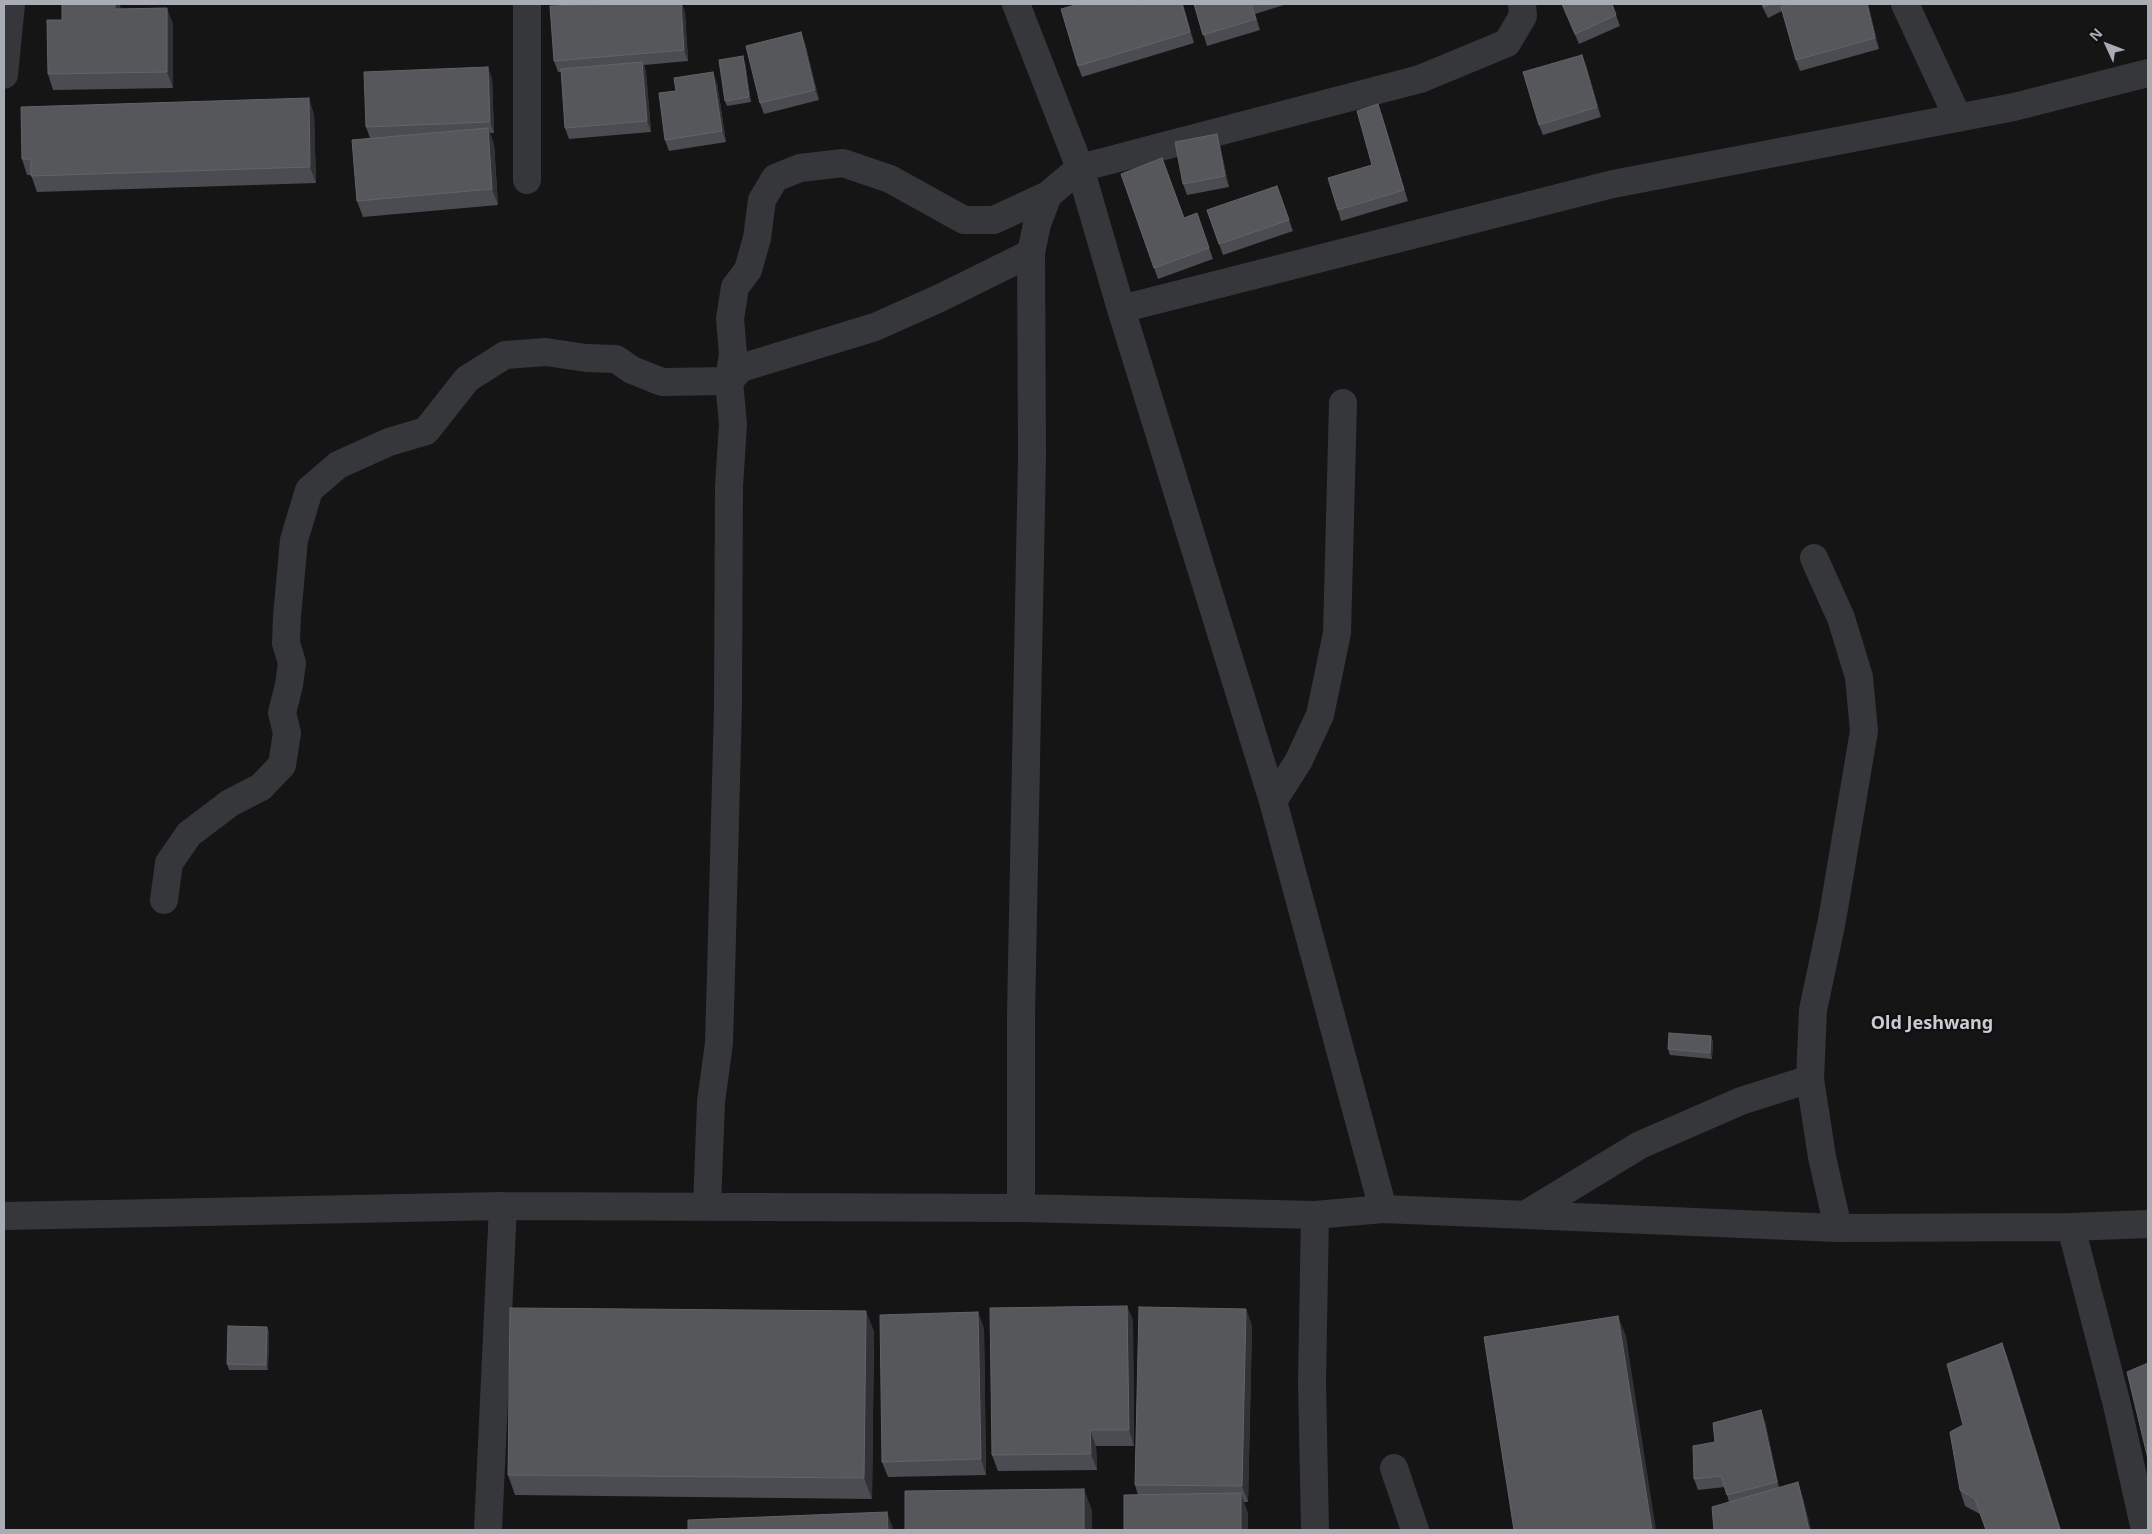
<!DOCTYPE html>
<style>
body{margin:0}
#map{position:relative;width:2152px;height:1534px;overflow:hidden;background:#151516;font-family:"Noto Sans",sans-serif}
canvas{display:block}
.frame{position:absolute;inset:0;border:5px solid #a8adb5;pointer-events:none}
.north{position:absolute;left:2082px;top:20px;width:50px;height:50px;-webkit-text-stroke:4px #101011;paint-order:stroke;rotate:313deg;font-size:14px;font-weight:700;line-height:20px;text-align:center;color:#a8adb5}
.north::after{content:'';display:block;margin:auto;width:18px;height:22px;background:#a8adb5;clip-path:polygon(50% 0,100% 100%,50% 72%,0 100%)}
</style>
<div id="map">
<canvas width="2152" height="1534"></canvas>
<div class="frame"></div>
<div class="north">N</div>
</div>
<script>
const context = document.querySelector('canvas').getContext('2d');
context.lineJoin = 'round';
const poly = rows => new Path2D(rows.map(r => 'M' + r).join(''));
function trace(path, color, width, dash) { context.strokeStyle = color; context.lineWidth = width; context.lineCap = dash ? 'butt' : 'round'; context.setLineDash(dash || []); context.stroke(path); }
function paint(path, color) { context.fillStyle = color; context.fill(path, 'evenodd'); }
function label(font, color, halo, rows, align = 'center') {
  context.font = font + ' "Noto Sans",sans-serif'; context.lineWidth = 4.5; context.setLineDash([]); context.textBaseline = 'middle'; context.strokeStyle = halo; context.fillStyle = color; for (const [text, x, y, turn = 0] of rows) {
    context.save(); context.translate(x, y); context.rotate((+turn || 0) * Math.PI / 180); context.textAlign = isNaN(turn) ? turn : align; if (halo) context.strokeText(text, 0, 0); context.fillText(text, 0, 0); context.restore();
  }
}
trace(poly([
 [1016,4,1080,168,1121,309,1273,801,1383,1209],
 [1905,4,1958,118],
 [4,75,11,4],
 [527,180,527,4],
 [1121,309,1613,184,2014,107,2148,73],
 [1814,558,1841,618,1859,677,1864,731,1832,920,1813,1010,1810,1079,1822,1157,1838,1228],
 [1273,801,1298,762,1320,715,1337,633,1343,403],
 [164,900,169,863,189,834,230,803,261,787,282,765,287,733,282,713,289,685,292,663,286,643,287,616,294,540,309,490,338,465,389,442,426,431,467,379,505,355,546,352,586,358,616,359,632,370,662,382,729,381,733,354,730,319,735,287,748,270,757,238,762,200,775,178,800,168,843,163,890,179,964,220,994,220,1048,195],
 [707,1207,711,1102,719,1043,721,974,728,705,729,487,733,424,729,381,741,368,875,327,940,298,1031,253],
 [1021,1208,1021,1016,1032,456,1031,253,1037,224,1048,195,1080,168,1420,79,1507,43,1523,16,1522,4],
 [1525,1215,1640,1145,1741,1101,1810,1079],
 [4,1216,503,1206,1021,1208,1315,1215,1383,1209,1838,1228,2071,1227,2148,1224],
 [2071,1227,2117,1405,2145,1530],
 [1394,1468,1415,1530],
 [488,1530,503,1206],
 [1315,1530,1312,1382,1315,1215]
]), '#36373b', 28);
paint(poly([
 [62,4,119,4,121,9,173,24,173,88,53,90,48,74,62,20],
 [616,4,682,4,685,13,688,61,644,65,646,72,651,132,569,139,565,128,562,72,558,72,554,61],
 [1079,4,1136,4,1137,6,1183,4,1194,43,1082,77,1078,66],
 [1194,4,1287,4,1255,14,1260,30,1207,46],
 [1562,4,1612,4,1620,26,1579,44],
 [1761,4,1868,4,1879,49,1800,71,1796,60,1782,11,1768,18],
 [805,43,819,100,764,114,760,103],
 [745,62,751,102,727,106,725,101],
 [1586,65,1601,117,1543,135,1539,125],
 [492,78,494,133,490,133,494,144,498,205,363,217,357,201,370,138,366,127],
 [717,83,726,142,669,151,665,140,676,91],
 [314,114,316,183,37,192,31,175,27,175,22,159],
 [1382,115,1408,201,1341,221,1338,210,1372,165],
 [1217,134,1220,145,1229,187,1187,195,1183,184],
 [1121,174,1184,218,1197,213,1213,259,1158,279],
 [1277,186,1293,231,1223,255,1207,210],
 [1711,1036,1713,1042,1712,1059,1670,1055,1668,1049],
 [1127,1306,1133,1321,1134,1446,1096,1446,1097,1470,998,1471,992,1455],
 [1252,1325,1248,1502,1244,1502,1248,1514,1248,1530,1124,1530,1138,1495,1135,1485],
 [267,1327,269,1333,268,1370,229,1370,227,1364],
 [984,1328,986,1475,888,1477,882,1462],
 [874,1331,872,1499,515,1495,508,1475],
 [2002,1343,2008,1359,2061,1530,1986,1530,1980,1514,1965,1506,1960,1490,1963,1425],
 [1765,1421,1779,1487,1803,1498,1811,1530,1714,1530,1729,1502,1725,1487,1698,1490,1694,1479]
]), '#4b4c51');
paint(poly([
 [115,4,119,4,121,9,115,9],
 [681,4,685,13,688,61,684,50],
 [1182,4,1183,4,1194,43,1190,32],
 [1867,4,1868,4,1879,49,1875,38],
 [167,8,173,24,173,88,167,72],
 [801,32,805,43,819,100,815,90],
 [1582,55,1586,65,1601,117,1597,107],
 [743,56,745,62,751,102,749,97],
 [642,62,646,72,651,132,647,121],
 [488,67,492,78,494,133,490,122],
 [713,72,717,83,726,142,722,131],
 [309,98,314,114,316,183,310,167],
 [1378,104,1382,115,1408,201,1404,190],
 [488,128,494,144,498,205,492,189],
 [1217,134,1220,145,1229,187,1225,176],
 [1711,1036,1713,1042,1712,1059,1710,1053],
 [1127,1306,1133,1321,1134,1446,1129,1430],
 [1246,1309,1252,1325,1248,1502,1242,1486],
 [866,1311,874,1331,872,1499,864,1478],
 [978,1312,984,1328,986,1475,981,1459],
 [1618,1316,1626,1336,1656,1530,1652,1530],
 [267,1327,269,1333,268,1370,266,1365],
 [2002,1343,2008,1359,2061,1530,2060,1530],
 [1761,1410,1765,1421,1780,1493,1777,1482],
 [1090,1430,1096,1446,1097,1470,1091,1454],
 [1798,1482,1803,1498,1811,1530,1809,1530],
 [1084,1489,1092,1510,1092,1530,1084,1530],
 [1241,1493,1248,1514,1248,1530,1241,1530],
 [887,1512,893,1528,893,1530,888,1530]
]), '#313235');
const building = poly([
 [62,4,115,4,115,9,167,8,167,72,48,74,47,20,62,20,62,4],
 [616,4,681,4,684,50,554,61,550,6,616,4],
 [1079,4,1136,4,1137,6,1146,4,1182,4,1190,32,1078,66,1061,9,1079,4],
 [1194,4,1251,4,1256,19,1203,35,1194,4],
 [1562,4,1612,4,1616,15,1575,34,1562,4],
 [1763,4,1771,4,1764,7,1763,4],
 [1792,4,1867,4,1875,38,1796,60,1781,7,1792,4],
 [801,32,815,90,760,103,746,46,801,32],
 [1582,55,1597,107,1539,125,1523,72,1582,55],
 [743,56,749,97,725,101,719,60,743,56],
 [642,62,647,121,565,128,561,69,642,62],
 [488,67,490,122,366,127,364,72,488,67],
 [713,72,722,131,665,140,659,93,676,91,674,78,713,72],
 [309,98,310,167,31,176,31,159,22,159,21,107,309,98],
 [1378,104,1404,190,1338,210,1328,178,1372,165,1357,111,1378,104],
 [488,128,492,189,357,201,352,140,488,128],
 [1217,134,1225,176,1183,184,1175,142,1217,134],
 [1162,158,1184,218,1197,213,1209,248,1154,268,1121,174,1162,158],
 [1277,186,1289,220,1219,244,1207,210,1277,186],
 [1669,1033,1711,1036,1710,1053,1668,1049,1669,1033],
 [1127,1306,1129,1430,1090,1430,1091,1454,992,1455,990,1308,1127,1306],
 [1139,1307,1246,1309,1242,1486,1135,1485,1139,1307],
 [510,1308,866,1311,864,1478,508,1475,510,1308],
 [978,1312,981,1459,882,1462,880,1315,978,1312],
 [1618,1316,1652,1530,1514,1530,1484,1337,1618,1316],
 [228,1326,267,1327,266,1365,227,1364,228,1326],
 [2002,1343,2060,1530,1986,1530,1975,1499,1960,1490,1950,1432,1963,1425,1947,1364,2002,1343],
 [2148,1363,2148,1459,2127,1372,2148,1363],
 [1761,1410,1777,1482,1727,1495,1721,1476,1694,1479,1693,1446,1715,1442,1713,1423,1761,1410],
 [1798,1482,1809,1530,1714,1530,1712,1507,1798,1482],
 [1084,1489,1084,1530,905,1530,905,1491,1084,1489],
 [1241,1493,1241,1530,1124,1530,1124,1495,1241,1493],
 [887,1512,888,1530,688,1530,688,1520,887,1512]
]);
paint(building, '#55575b');
trace(building, '#626469', 1);
label('bold 18px', '#c9ccd2', '#101011', [
 ["Old Jeshwang",1932,1024]
]);
</script>
